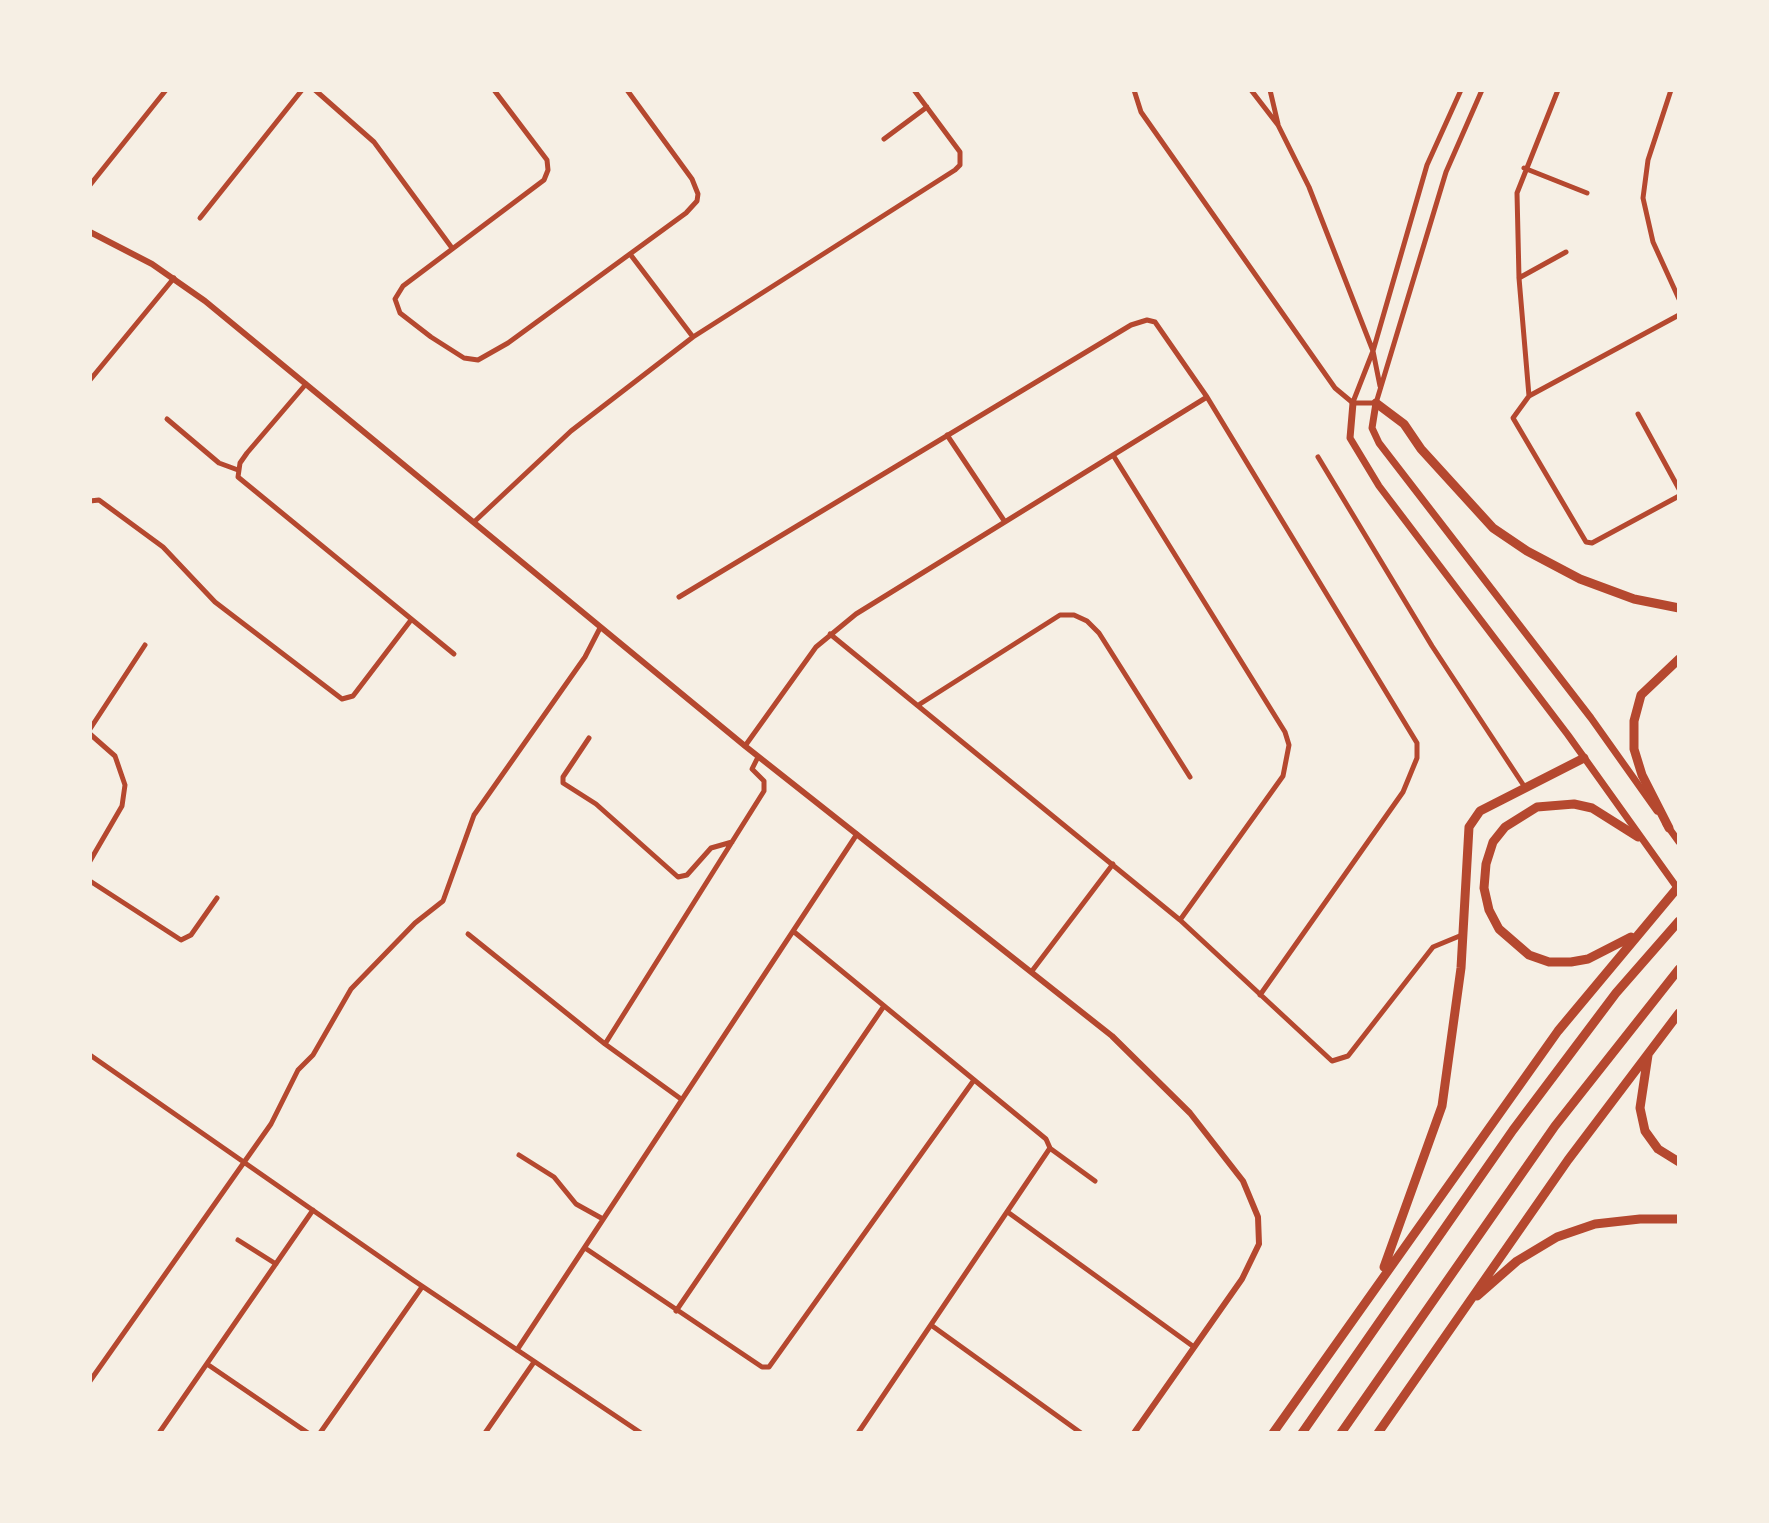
<!DOCTYPE html>
<style>
body{margin:0}
#map{position:relative;width:1769px;height:1523px;overflow:hidden;background:#f6efe4;font-family:"Roboto Condensed",sans-serif}
canvas{display:block}
.frame{position:absolute;inset:0;border:92px solid #f6efe4;pointer-events:none}
</style>
<div id="map">
<canvas width="1769" height="1523"></canvas>
<div class="frame"></div>
</div>
<script>
const context = document.querySelector('canvas').getContext('2d');
context.lineJoin = 'round';
const poly = rows => new Path2D(rows.map(r => 'M' + r).join(''));
function trace(path, color, width, dash) { context.strokeStyle = color; context.lineWidth = width; context.lineCap = dash ? 'butt' : 'round'; context.setLineDash(dash || []); context.stroke(path); }
trace(poly([
 [315,90,374,142,452,248],
 [494,90,547,160,548,170,544,180,403,286,395,299,400,313,431,337,464,358,478,360,508,343,686,213,697,201,698,194,692,179,627,90],
 [1134,90,1141,112,1335,388,1353,403,1376,403,1446,172,1482,90],
 [1251,90,1278,125,1309,187,1373,351,1380,386],
 [1270,90,1278,124],
 [1671,90,1648,160,1643,198,1653,242,1679,299],
 [884,139,927,107],
 [1524,168,1587,193],
 [90,185,166,90],
 [200,218,302,90],
 [630,254,693,337],
 [1519,278,1566,252],
 [1679,315,1529,396,1513,418,1586,542,1592,543,1679,496],
 [90,380,174,278],
 [306,384,247,453,240,463,238,477,454,654],
 [1529,396,1519,278,1517,193,1558,90],
 [1353,402,1373,351,1427,165,1461,90],
 [1638,414,1679,489],
 [167,419,219,463,238,470],
 [947,435,1005,522],
 [1113,455,1285,732,1289,745,1283,776,1180,920],
 [1318,457,1432,646,1526,789],
 [90,501,99,500,163,547,215,602,342,699,353,696,411,620],
 [474,522,571,431,693,337,955,170,960,165,960,152,914,90],
 [679,597,1131,325,1147,320,1155,322,1207,397,1417,743,1417,758,1403,792,1260,995],
 [830,634,1180,920,1332,1061,1348,1056,1433,947,1462,935],
 [920,704,1060,615,1074,615,1087,621,1099,633,1190,777],
 [90,729,145,645],
 [90,734,115,756,125,785,122,806,90,861],
 [589,738,563,777,563,783,596,804,678,877,687,875,711,848,732,842],
 [745,746,816,647,856,614,1207,397],
 [90,881,181,940,191,935,217,898],
 [793,931,1046,1139,1050,1148,858,1433],
 [468,934,605,1044,681,1099],
 [1032,971,1113,864],
 [605,1044,764,791,764,781,752,769,758,757],
 [90,1055,413,1280,641,1433],
 [1051,1149,1095,1181],
 [519,1155,554,1177,576,1204,603,1219],
 [1009,1213,1194,1347],
 [238,1240,276,1264],
 [585,1248,762,1367,769,1367,974,1080],
 [676,1311,884,1006],
 [931,1325,1081,1433],
 [517,1350,857,834],
 [207,1364,308,1433],
 [90,1381,271,1124,298,1070,313,1055,351,989,415,923,443,901,474,815,585,657,600,628],
 [159,1433,313,1210],
 [320,1433,422,1287],
 [485,1433,534,1362]
]), '#b5482f', 5);
trace(poly([
 [90,232,152,264,205,301,745,746,1112,1036,1190,1113,1243,1181,1258,1217,1259,1244,1242,1279,1134,1433]
]), '#b5482f', 6);
trace(poly([
 [1353,403,1350,438,1379,486,1568,735,1678,889],
 [1376,403,1372,428,1379,443,1591,718,1657,811],
 [1666,824,1679,842]
]), '#b5482f', 7);
trace(poly([
 [1376,403,1404,424,1421,449,1493,528,1527,551,1580,579,1634,599,1679,608],
 [1669,828,1642,775,1634,749,1634,721,1641,695,1679,659],
 [1631,937,1588,959,1571,962,1549,962,1529,955,1499,929,1489,910,1484,888,1486,864,1493,842,1505,827,1537,807,1574,804,1592,808,1638,837],
 [1648,1055,1640,1108,1645,1131,1658,1149,1679,1162],
 [1384,1267,1442,1106,1461,968,1469,827,1480,811,1584,758],
 [1477,1296,1517,1261,1557,1237,1595,1224,1640,1219,1679,1219],
 [1273,1433,1558,1031,1679,886],
 [1378,1433,1568,1160,1679,1013]
]), '#b5482f', 9);
trace(poly([
 [1302,1433,1513,1130,1616,993,1679,921],
 [1341,1433,1555,1126,1679,969]
]), '#b5482f', 9);
</script>
